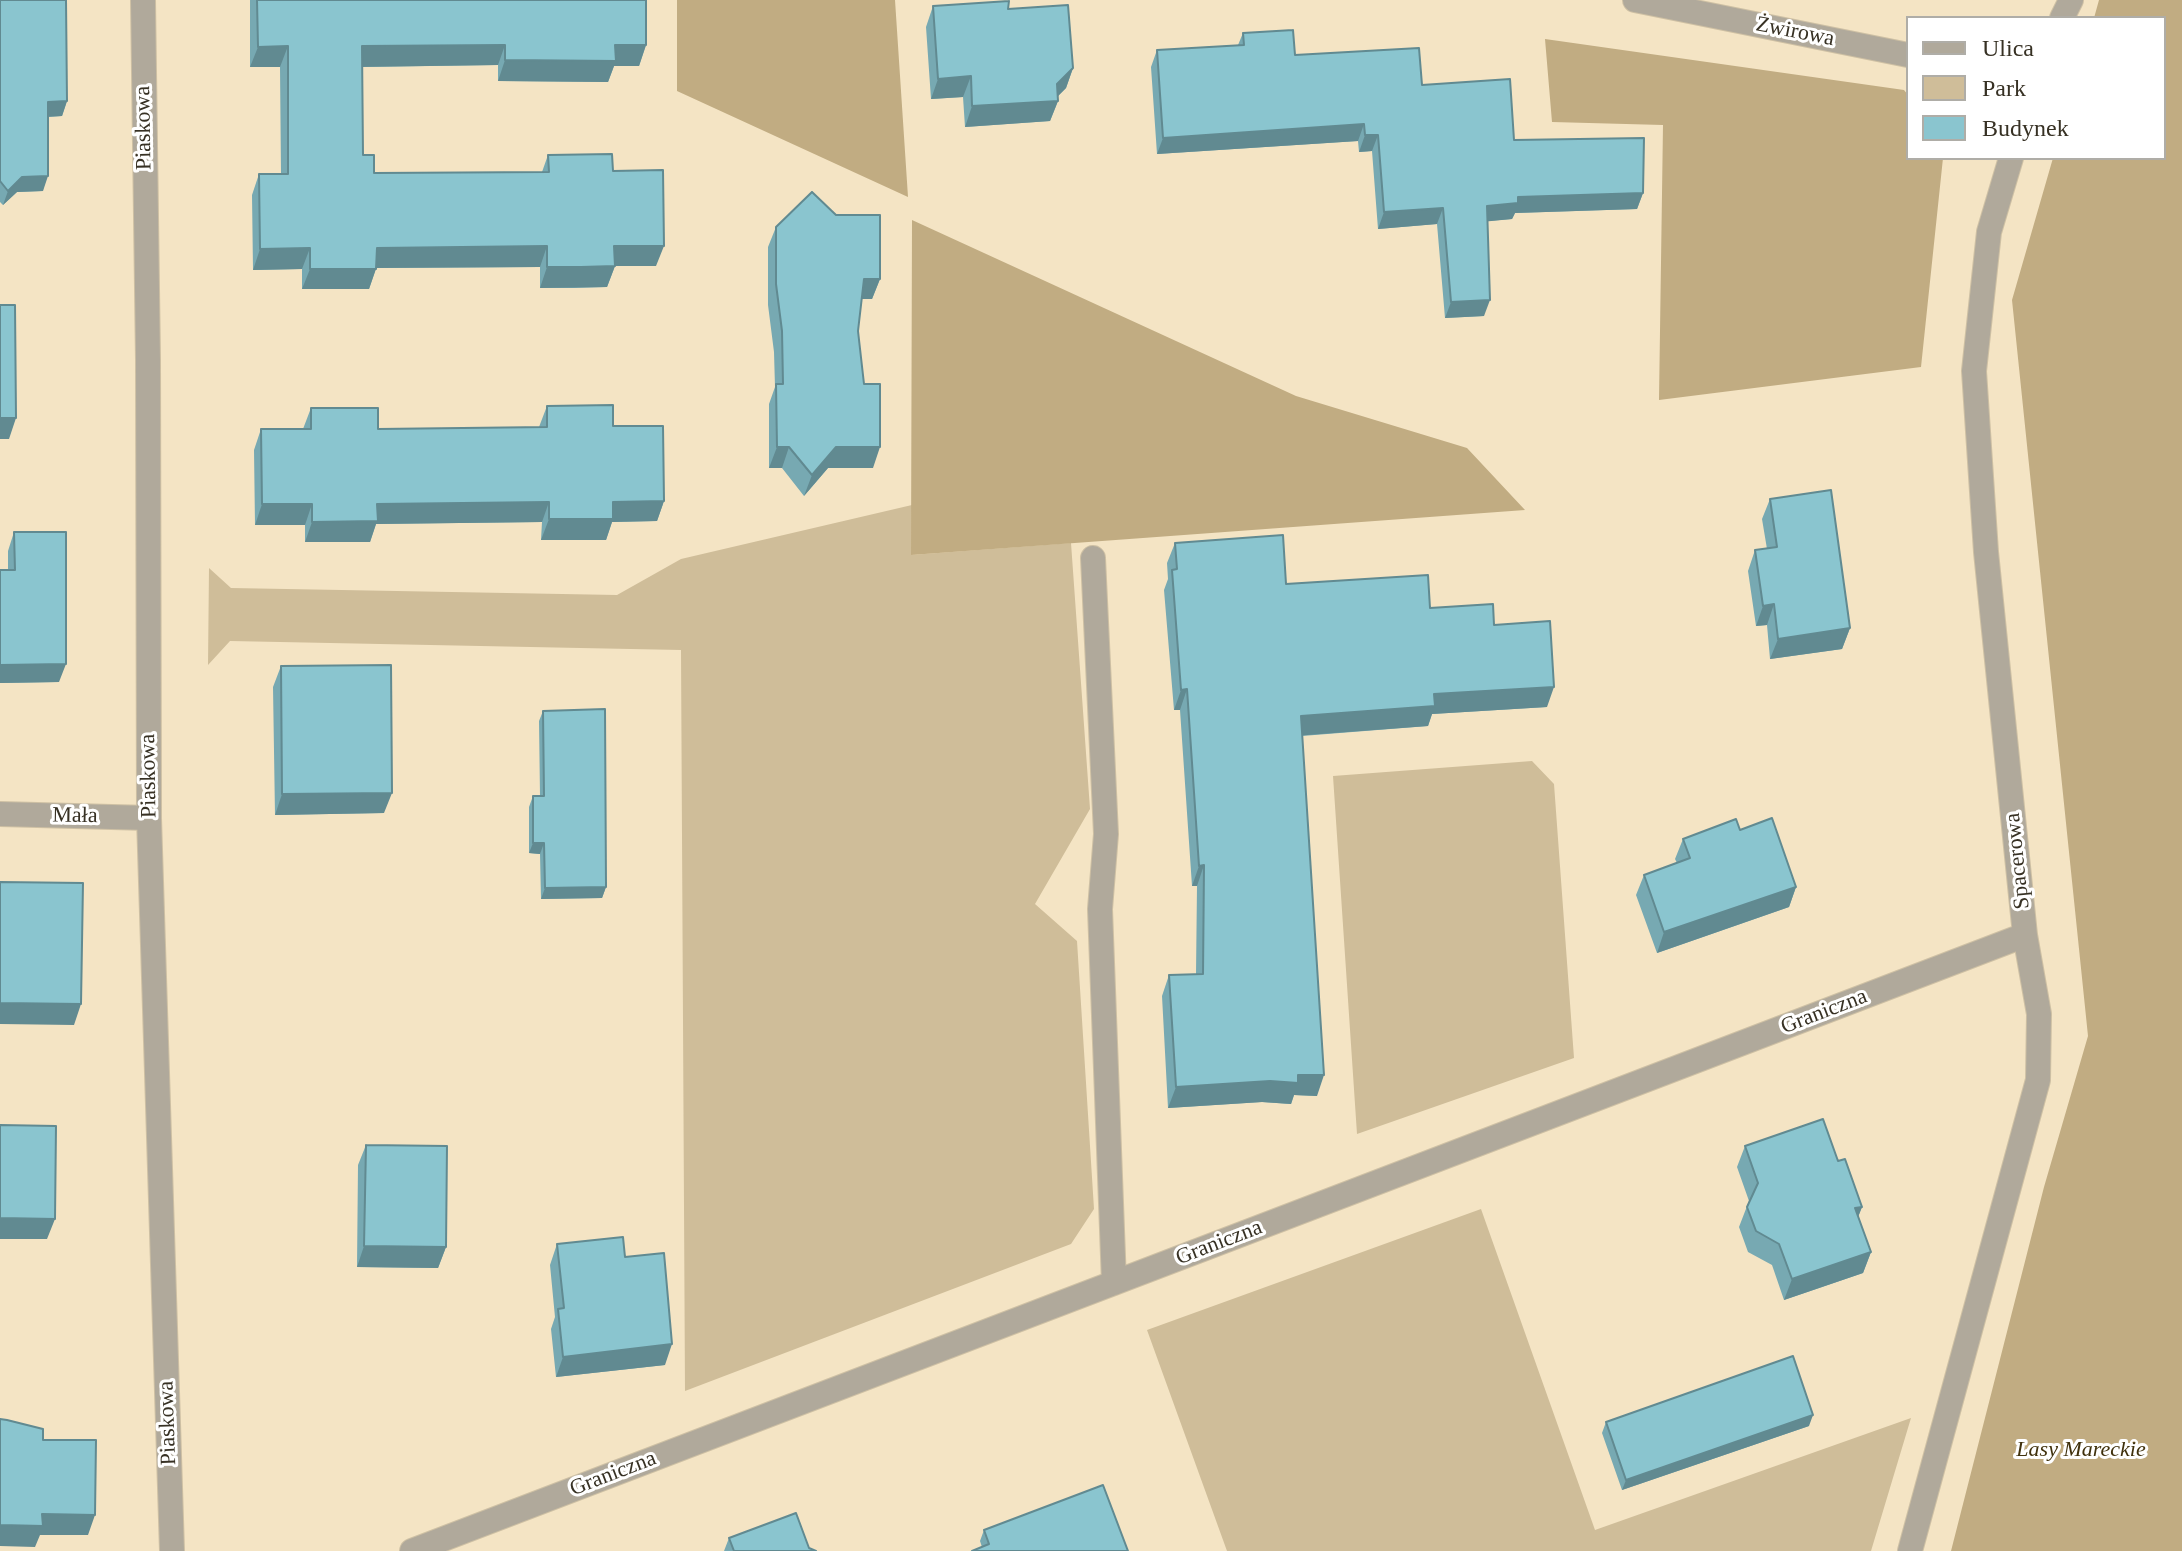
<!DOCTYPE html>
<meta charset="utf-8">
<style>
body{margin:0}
#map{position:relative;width:2182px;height:1551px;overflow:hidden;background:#f4e4c4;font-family:"Times New Roman",serif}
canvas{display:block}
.legend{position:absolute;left:1906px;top:16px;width:260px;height:144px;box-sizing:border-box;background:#fff;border:2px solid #afada7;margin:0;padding:10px 14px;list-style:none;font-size:24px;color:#373124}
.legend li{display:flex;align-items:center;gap:16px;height:40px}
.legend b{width:40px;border:2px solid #afada7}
</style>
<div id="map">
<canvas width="2182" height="1551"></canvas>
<ul class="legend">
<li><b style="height:10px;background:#b0a99b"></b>Ulica</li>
<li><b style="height:22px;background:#cfbd99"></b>Park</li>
<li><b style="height:22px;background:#8ac5cf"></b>Budynek</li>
</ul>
</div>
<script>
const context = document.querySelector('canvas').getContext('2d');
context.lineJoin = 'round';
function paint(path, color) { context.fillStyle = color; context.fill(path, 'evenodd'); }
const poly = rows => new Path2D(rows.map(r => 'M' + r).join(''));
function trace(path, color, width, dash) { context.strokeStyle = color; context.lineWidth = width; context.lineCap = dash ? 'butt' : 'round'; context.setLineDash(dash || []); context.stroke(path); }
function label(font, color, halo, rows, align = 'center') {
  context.font = font + ' "Times New Roman",serif'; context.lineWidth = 6; context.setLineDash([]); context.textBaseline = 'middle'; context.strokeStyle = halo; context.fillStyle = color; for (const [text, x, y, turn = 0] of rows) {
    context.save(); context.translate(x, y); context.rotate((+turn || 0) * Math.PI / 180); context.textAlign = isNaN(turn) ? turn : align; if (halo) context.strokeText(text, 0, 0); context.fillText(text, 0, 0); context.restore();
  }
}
paint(poly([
 [912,505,911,555,1071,543,1090,809,1035,904,1077,941,1094,1209,1071,1244,685,1391,681,650,230,641,208,665,209,568,231,588,617,595,681,559],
 [1532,761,1554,784,1574,1058,1357,1134,1333,776],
 [1481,1209,1595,1530,1911,1418,1871,1551,1227,1551,1147,1330]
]), '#cfbd99');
paint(poly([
 [677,0,895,0,908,197,677,91],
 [2099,0,2182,0,2182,1551,1951,1551,2044,1187,2088,1036,2012,300,2053,158,2164,158,2164,18,2094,18],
 [1545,39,1904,90,1908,95,1908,158,1943,158,1921,367,1659,400,1663,125,1552,122],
 [912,220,1296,396,1467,448,1525,510,911,555]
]), '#c1ac82');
const minor = poly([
 [143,0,148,360,149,818,172,1551],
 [1635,0,1908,55],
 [2062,18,2071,0],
 [1093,558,1106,834,1100,909,1114,1283],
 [0,814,149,818],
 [412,1551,2025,935],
 [1910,1551,2038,1080,2039,1014,2025,935,1986,552,1974,371,1989,232,2011,158]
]);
trace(minor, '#cec0a4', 26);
trace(minor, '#b0a99b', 24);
paint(poly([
 [0,0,67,101,62,116,48,117,43,191,17,192,3,205,0,202],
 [250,0,646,0,646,45,639,66,614,66,608,82,498,81,498,65,362,67,363,155,374,173,542,172,548,155,613,171,656,266,615,266,607,287,574,288,540,288,540,267,376,268,369,289,302,289,302,269,253,270,252,195,259,174,281,174,280,67,250,67],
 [933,6,1008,9,1073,68,1066,88,1058,96,1058,101,1050,121,965,127,963,97,931,99,926,27],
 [1243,33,1295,55,1422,85,1514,140,1643,193,1637,209,1515,213,1512,219,1488,221,1484,316,1445,318,1437,224,1378,229,1372,151,1359,152,1358,141,1157,154,1151,67,1157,50,1238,45],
 [776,227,880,279,872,299,862,299,858,331,873,468,828,468,804,496,782,468,769,468,769,404,775,387,774,352,768,305,768,247],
 [547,406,613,426,664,501,657,521,612,522,606,540,541,540,542,522,376,524,370,542,305,542,305,525,255,525,254,450,261,429,303,429,311,408,378,429,539,427],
 [1770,499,1850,628,1842,649,1770,659,1767,625,1756,626,1748,571,1755,550,1767,549,1762,519],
 [14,532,59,682,0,683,0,570,8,570,8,551],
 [1175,543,1286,584,1430,608,1494,625,1547,707,1432,714,1428,726,1302,736,1317,1096,1294,1095,1291,1104,1262,1102,1168,1108,1162,996,1169,975,1196,974,1197,886,1192,886,1180,710,1174,710,1164,590,1168,579,1167,563],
 [281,666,384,813,275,815,273,687],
 [543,711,606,887,602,898,541,899,540,854,529,853,529,807,533,796,540,796,539,721],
 [1740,830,1796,887,1789,907,1657,953,1636,895,1644,875,1677,863,1675,859,1683,839],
 [366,1145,446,1247,438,1268,357,1267,358,1165],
 [1745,1146,1838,1161,1862,1207,1858,1217,1871,1252,1863,1273,1784,1300,1772,1265,1748,1252,1739,1227,1749,1201,1737,1167],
 [557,1244,625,1257,665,1365,556,1377,551,1329,555,1317,550,1265],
 [1606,1422,1809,1426,1622,1490,1602,1433],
 [984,1530,1128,1551,982,1547,980,1541],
 [729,1538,809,1548,816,1551,724,1551]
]), '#77a9b2');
paint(poly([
 [505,45,498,65,354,67,362,46],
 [615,45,646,45,639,66,614,66,608,82,498,81,505,60],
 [288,46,280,67,250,67,258,47],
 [1073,68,1066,88,1053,101,1058,101,1050,121,965,127,972,106,1057,84],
 [971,76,963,97,931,99,938,79],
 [67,101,62,116,43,117,48,102],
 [1364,124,1358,141,1157,154,1163,138],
 [1365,135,1378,135,1372,151,1359,152],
 [48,176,43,191,17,192,3,205,8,191,22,177],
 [1643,193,1637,209,1515,213,1512,219,1481,222,1487,206,1518,197],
 [1443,208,1437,224,1378,229,1384,212],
 [547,246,540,267,369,268,377,248],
 [614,246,664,246,656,266,607,266],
 [310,248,302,269,253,270,260,249],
 [615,266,607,287,540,288,547,267],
 [310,269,376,269,369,289,302,289],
 [864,279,880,279,872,299,857,299],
 [1490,300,1484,316,1445,318,1451,302],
 [0,418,16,418,9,439,0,439],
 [777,447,789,447,782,468,769,468],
 [836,447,880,447,873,468,828,468,804,496,812,475],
 [664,501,657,521,612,522,606,540,541,540,549,519,613,502],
 [549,502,542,522,376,524,370,542,305,542,312,522,377,504],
 [262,504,312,504,305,525,255,525],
 [1774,604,1767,625,1756,626,1763,606],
 [1850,628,1842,649,1770,659,1778,639],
 [66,664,59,682,0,683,0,665],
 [1554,687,1547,707,1432,714,1428,726,1294,736,1301,716,1434,694],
 [1187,689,1180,710,1174,710,1181,690],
 [392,793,384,813,275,815,282,794],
 [533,843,544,843,540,854,529,853],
 [1204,865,1197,886,1192,886,1199,866],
 [606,887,602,898,541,899,545,888],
 [1796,887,1789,907,1657,953,1664,932],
 [0,1003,81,1004,74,1025,0,1024],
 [1298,1075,1324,1075,1317,1096,1294,1095,1291,1104,1262,1102,1168,1108,1176,1087],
 [1862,1207,1854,1227,1855,1208],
 [0,1218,55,1219,47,1239,0,1239],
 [364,1246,446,1247,438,1268,357,1267],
 [1871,1252,1863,1273,1784,1300,1792,1279],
 [672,1344,665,1365,556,1377,563,1357],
 [1813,1415,1809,1426,1622,1490,1626,1480],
 [42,1514,95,1515,88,1535,40,1535,35,1547,0,1546,0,1525]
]), '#618a91');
const building = poly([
 [0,0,66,0,67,101,48,102,48,176,22,177,8,191,0,181,0,0],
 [257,0,646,0,646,45,615,45,616,61,505,60,505,45,362,46,363,155,374,155,374,173,549,172,548,155,612,154,613,171,663,170,664,246,614,246,615,266,581,267,547,267,547,246,377,248,376,269,310,269,310,248,260,249,259,174,288,174,288,46,258,47,257,0],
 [1009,1,1008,9,1068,5,1073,68,1057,84,1058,101,972,106,971,76,938,79,933,6,1009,1],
 [1293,30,1295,55,1419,48,1422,85,1510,79,1514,140,1644,138,1643,193,1518,197,1518,203,1487,206,1490,300,1451,302,1443,208,1384,212,1378,135,1365,135,1364,124,1163,138,1157,50,1244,45,1243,33,1293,30],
 [812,192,836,215,880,215,880,279,864,279,858,331,864,384,880,384,880,447,836,447,812,475,789,447,777,447,776,384,783,384,782,331,776,284,776,227,812,192],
 [0,305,15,305,16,418,0,418,0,305],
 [613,405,613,426,663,426,664,501,613,502,613,519,549,519,549,502,377,504,378,521,312,522,312,504,262,504,261,429,311,429,311,408,378,408,378,429,547,427,547,406,613,405],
 [1831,490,1850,628,1778,639,1774,604,1763,606,1755,550,1777,547,1770,499,1831,490],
 [14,532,66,532,66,664,0,665,0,570,15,570,14,532],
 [1283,535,1286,584,1428,575,1430,608,1493,604,1494,625,1550,621,1554,687,1434,694,1435,706,1301,716,1324,1075,1298,1075,1298,1083,1270,1081,1176,1087,1169,975,1203,974,1204,865,1199,866,1187,689,1181,690,1172,570,1177,569,1175,543,1283,535],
 [391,665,392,793,282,794,281,666,391,665],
 [605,709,606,887,545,888,544,843,533,843,533,796,544,796,543,711,605,709],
 [1772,818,1796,887,1664,932,1644,875,1690,858,1683,839,1736,819,1740,830,1772,818],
 [0,882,83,883,81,1004,0,1003,0,882],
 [1823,1119,1838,1161,1845,1159,1862,1207,1855,1208,1871,1252,1792,1279,1779,1244,1756,1231,1747,1207,1758,1183,1745,1146,1823,1119],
 [0,1125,56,1126,55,1219,0,1218,0,1125],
 [366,1145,447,1146,446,1247,364,1246,366,1145],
 [623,1237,625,1257,664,1253,672,1344,563,1357,558,1309,564,1308,557,1244,623,1237],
 [1793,1356,1813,1415,1626,1480,1606,1422,1793,1356],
 [0,1419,7,1420,43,1429,43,1440,96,1440,95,1515,42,1514,43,1526,0,1525,0,1419],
 [1103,1485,1128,1551,972,1551,989,1544,984,1530,1103,1485],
 [796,1513,809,1548,816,1551,734,1551,729,1538,796,1513]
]);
paint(building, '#8ac5cf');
trace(building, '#618a91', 2);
label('22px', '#373124', '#fff', [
 ["Żwirowa",1795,32,11],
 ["Piaskowa",144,128,-91],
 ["Piaskowa",149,776,-91],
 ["Mała",75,816,1],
 ["Spacerowa",2018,861,-96],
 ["Graniczna",1824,1012,-21],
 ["Graniczna",1219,1243,-21],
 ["Piaskowa",168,1423,-92],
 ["Graniczna",613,1474,-21]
]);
label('italic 22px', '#40310d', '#fff', [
 ["Lasy Mareckie",2081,1450]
]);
</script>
